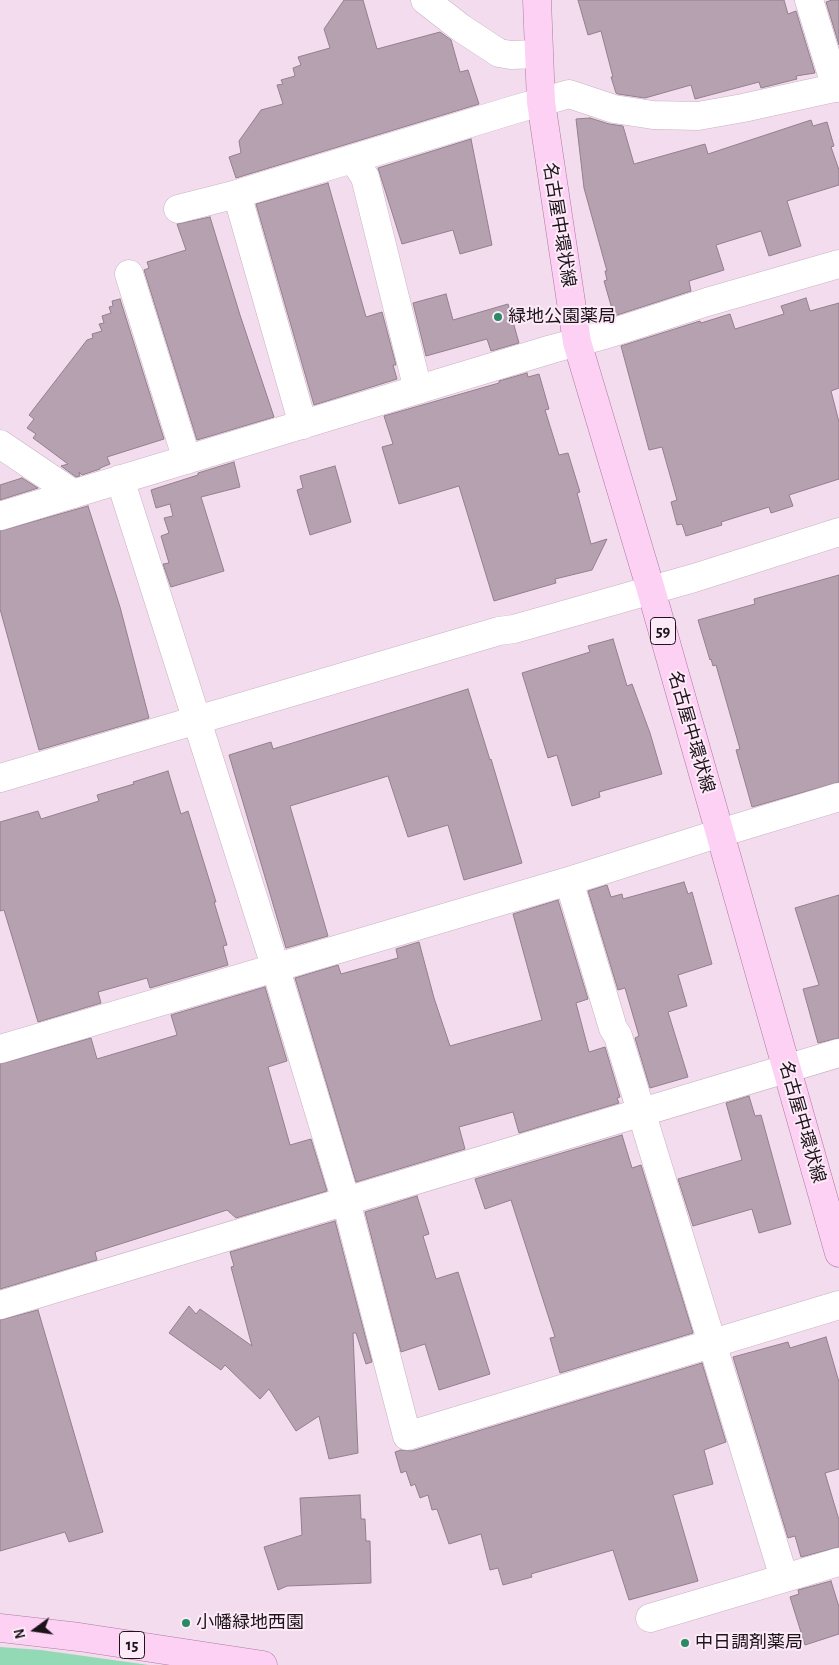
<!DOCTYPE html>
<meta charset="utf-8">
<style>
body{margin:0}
#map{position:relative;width:839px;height:1665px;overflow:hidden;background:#f3dced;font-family:"Alegreya Sans",sans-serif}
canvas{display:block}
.north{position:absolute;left:10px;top:1605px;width:50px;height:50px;-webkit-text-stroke:4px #fdeaf8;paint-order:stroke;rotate:256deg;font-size:14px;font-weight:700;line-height:20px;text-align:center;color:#1c141a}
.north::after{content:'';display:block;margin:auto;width:18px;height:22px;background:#1c141a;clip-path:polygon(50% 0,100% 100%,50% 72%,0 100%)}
</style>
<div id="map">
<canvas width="839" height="1665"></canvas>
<div class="north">N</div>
</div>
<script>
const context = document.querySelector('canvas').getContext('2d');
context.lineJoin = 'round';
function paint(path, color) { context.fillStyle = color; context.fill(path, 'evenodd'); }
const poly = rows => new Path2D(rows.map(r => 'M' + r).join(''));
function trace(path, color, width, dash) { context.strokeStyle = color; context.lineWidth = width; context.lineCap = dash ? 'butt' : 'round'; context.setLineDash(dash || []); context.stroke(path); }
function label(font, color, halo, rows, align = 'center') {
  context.font = font + ' "Alegreya Sans","Noto Sans JP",sans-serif'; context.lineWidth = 4; context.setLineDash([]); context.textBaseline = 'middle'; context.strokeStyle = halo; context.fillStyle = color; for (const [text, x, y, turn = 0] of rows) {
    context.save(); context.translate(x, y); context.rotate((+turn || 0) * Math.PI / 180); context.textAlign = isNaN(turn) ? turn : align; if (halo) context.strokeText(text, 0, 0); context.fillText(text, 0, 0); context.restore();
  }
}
paint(poly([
 [0,1647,41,1650,149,1665,0,1665]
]), '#94d9b6');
const building = poly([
 [344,0,363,0,377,49,440,32,451,40,460,72,468,70,479,104,236,178,229,157,241,153,239,141,261,110,283,104,277,85,283,84,281,80,295,76,293,68,301,65,298,57,330,48,324,29,344,0],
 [578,0,784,0,788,14,796,11,815,73,796,76,797,79,761,88,759,82,695,99,691,85,645,98,618,94,616,93,611,77,613,77,601,31,588,35,578,0],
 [832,0,839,0,839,45,826,2,832,0],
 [590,118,609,124,623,126,634,164,705,144,708,154,811,120,813,126,827,122,834,146,831,147,839,170,839,185,787,201,801,246,769,256,761,231,716,245,724,270,689,281,691,291,614,316,604,281,607,280,605,271,607,271,584,188,576,119,590,118],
 [471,139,492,245,460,254,453,230,402,244,378,168,471,139],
 [328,183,366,317,382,312,396,365,393,365,397,379,314,405,256,204,328,183],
 [210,217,240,315,274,417,197,440,144,270,149,268,147,262,186,250,177,224,210,217],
 [446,294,453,320,508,304,519,343,491,351,487,339,426,356,413,303,446,294],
 [806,298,810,311,839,303,839,388,831,391,839,422,839,479,789,495,793,506,771,513,769,507,721,522,722,525,686,536,682,524,677,525,671,502,677,500,662,447,649,450,621,346,700,321,701,323,730,314,735,329,784,314,781,306,806,298],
 [120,299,164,439,107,457,110,464,100,468,100,469,82,475,79,472,80,476,76,477,61,466,68,464,33,438,36,434,27,428,34,419,29,415,87,340,93,338,92,334,102,331,99,324,104,323,102,316,111,313,109,307,113,306,112,301,120,299],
 [527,373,528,377,539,374,549,409,545,410,559,455,568,453,580,492,577,493,591,544,607,539,592,570,555,579,556,583,494,601,459,486,399,504,382,447,393,444,384,416,499,383,499,381,527,373],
 [234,462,240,487,201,497,224,571,171,587,163,564,169,563,161,536,169,533,164,518,173,516,170,504,156,508,151,490,198,475,198,473,234,462],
 [335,466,351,522,310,535,297,490,303,488,300,476,335,466],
 [22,478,38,488,0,500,0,485,22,478],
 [88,506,120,607,149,718,39,750,0,609,0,531,88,506],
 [839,575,839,782,752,807,736,750,740,749,716,665,713,666,711,659,710,660,698,620,755,604,754,599,839,575],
 [613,639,627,686,632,684,650,733,662,774,599,792,600,797,572,806,557,755,548,758,522,673,590,652,588,646,613,639],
 [468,689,490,760,491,759,522,863,464,880,448,825,408,837,388,776,290,806,328,936,286,948,229,755,271,742,273,749,468,689],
 [168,771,181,814,188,811,216,902,214,902,227,945,223,946,228,965,150,988,147,978,98,992,101,1003,38,1022,4,910,0,911,0,822,38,811,41,819,99,801,97,795,134,784,133,782,168,771],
 [684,882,688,894,692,892,712,964,678,975,687,1006,668,1012,688,1077,650,1088,635,1038,639,1036,625,988,618,990,588,891,607,885,611,897,622,894,623,899,684,882],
 [839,895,839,1038,818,1043,803,989,819,985,795,908,839,895],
 [558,900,588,999,576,1003,589,1052,605,1047,620,1097,617,1098,619,1103,519,1133,513,1112,459,1127,465,1149,356,1182,295,978,338,965,341,974,398,958,396,949,419,942,434,998,450,1046,542,1020,513,914,558,900],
 [265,987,287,1061,268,1067,290,1145,311,1139,327,1191,236,1218,227,1210,95,1252,97,1260,0,1289,0,1064,91,1038,97,1059,177,1035,171,1015,265,987],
 [749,1096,755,1116,761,1115,791,1224,759,1233,752,1209,693,1226,678,1179,742,1160,726,1103,749,1096],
 [622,1135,632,1168,641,1165,693,1333,560,1373,550,1338,555,1337,511,1200,485,1209,475,1179,622,1135],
 [417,1196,429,1234,423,1236,436,1279,458,1272,490,1374,439,1390,425,1344,401,1352,365,1212,417,1196],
 [335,1221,372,1362,366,1364,356,1333,353,1333,358,1453,329,1459,319,1416,296,1431,269,1389,260,1399,225,1365,221,1370,169,1333,189,1306,196,1314,200,1309,252,1346,231,1267,234,1266,230,1252,335,1221],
 [38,1310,103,1532,69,1542,65,1532,0,1551,0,1320,38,1310],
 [826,1337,839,1382,839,1469,825,1473,839,1520,839,1547,801,1557,795,1536,788,1538,733,1357,788,1342,790,1348,826,1337],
 [702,1363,726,1442,704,1450,713,1484,673,1495,698,1581,629,1600,613,1550,531,1574,532,1577,503,1585,498,1568,490,1570,481,1534,449,1544,437,1509,432,1510,428,1495,420,1498,415,1484,411,1486,406,1471,401,1473,395,1452,401,1450,412,1451,702,1363],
 [360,1495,361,1519,365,1519,366,1541,370,1541,371,1583,287,1586,278,1590,264,1547,302,1535,300,1498,360,1495],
 [831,1581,839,1607,839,1634,805,1645,790,1597,799,1594,798,1590,831,1581]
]);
paint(building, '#b6a1b1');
trace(building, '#937f8e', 1);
const minor = poly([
 [425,0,461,28,499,53,511,55,538,54],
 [809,0,836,88],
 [353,159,365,177,418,390],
 [237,194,303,425],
 [178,209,237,194,513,110,569,94,614,109,653,115,698,116,743,108,839,87],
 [129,274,187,460],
 [0,444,74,494],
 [120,479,275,966,346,1201,407,1436,839,1305],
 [0,516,552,349,608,334,707,302,839,264],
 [0,778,499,631,514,629,694,578,839,532],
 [569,881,613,1028,618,1036,784,1578],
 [0,1049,569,881,720,833,839,797],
 [0,1305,839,1053],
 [650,1618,839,1562]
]);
const major = poly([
 [537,0,541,102,577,342,651,590,839,1253],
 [0,1628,79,1637,263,1665]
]);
trace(minor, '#c8b2c2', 29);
trace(major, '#ad7ba2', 29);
trace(minor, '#fff', 28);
trace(major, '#fdd1f4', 28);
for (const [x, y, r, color] of [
 [498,317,5,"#2a8a63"],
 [186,1623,5,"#2a8a63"],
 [685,1643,5,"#2a8a63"]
]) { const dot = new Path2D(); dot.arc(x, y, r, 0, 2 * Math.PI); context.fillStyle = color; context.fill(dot); trace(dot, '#fdeaf8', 2); }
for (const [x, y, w] of [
 [663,631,25],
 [132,1645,25]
]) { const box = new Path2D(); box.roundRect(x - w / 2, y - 13.5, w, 27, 4); context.fillStyle = '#fdeaf8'; context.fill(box); trace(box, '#1c141a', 1); }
label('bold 16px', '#1c141a', null, [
 ["59",663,631],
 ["15",132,1645]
]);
label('18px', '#1c141a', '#fdeaf8', [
 ["名古屋中環状線",559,225,81],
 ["名古屋中環状線",691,732,74],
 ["名古屋中環状線",802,1122,74]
]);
label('18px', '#1c141a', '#fdeaf8', [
 ["緑地公園薬局",508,317],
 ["小幡緑地西園",196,1623],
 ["中日調剤薬局",695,1643]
], 'left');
</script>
